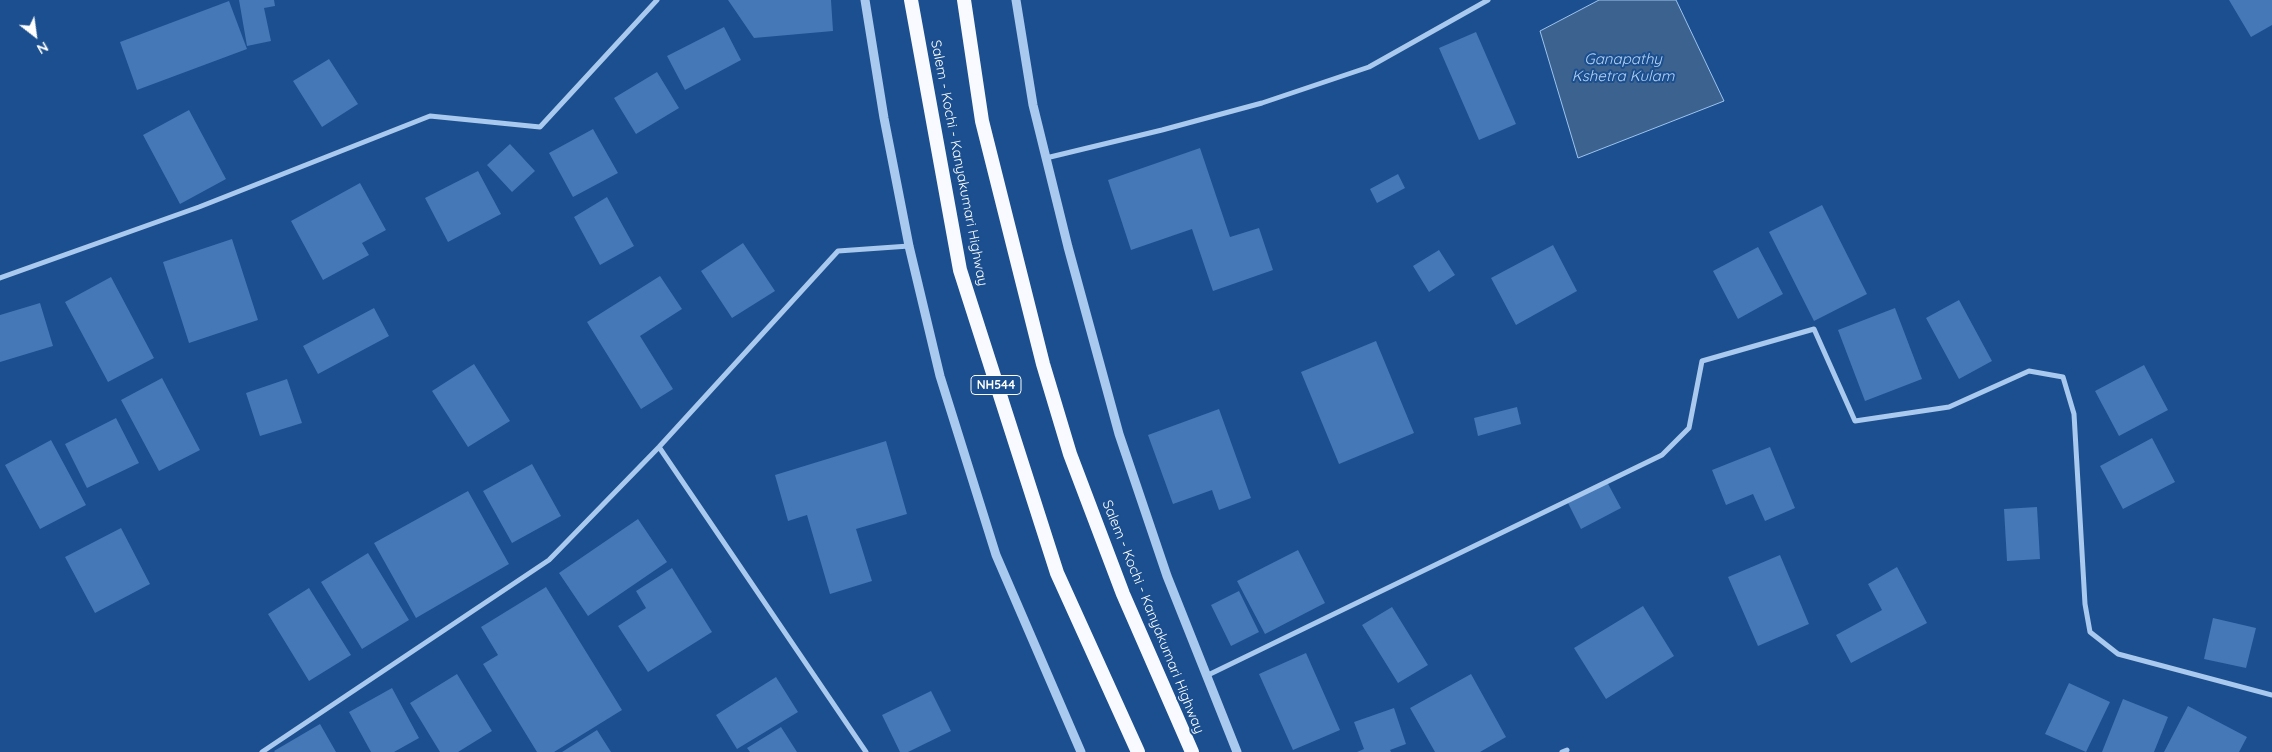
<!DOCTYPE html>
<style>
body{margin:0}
#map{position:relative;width:2272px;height:752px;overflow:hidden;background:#1b4f8f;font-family:Quicksand,sans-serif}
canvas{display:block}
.north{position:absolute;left:10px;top:10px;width:50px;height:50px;-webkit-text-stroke:4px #1b4f8f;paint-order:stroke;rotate:150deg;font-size:14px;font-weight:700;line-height:20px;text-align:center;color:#fff}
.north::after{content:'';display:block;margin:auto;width:18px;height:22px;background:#fff;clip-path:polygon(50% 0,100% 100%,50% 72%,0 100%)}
</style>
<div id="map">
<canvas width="2272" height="752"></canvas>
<div class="north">N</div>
</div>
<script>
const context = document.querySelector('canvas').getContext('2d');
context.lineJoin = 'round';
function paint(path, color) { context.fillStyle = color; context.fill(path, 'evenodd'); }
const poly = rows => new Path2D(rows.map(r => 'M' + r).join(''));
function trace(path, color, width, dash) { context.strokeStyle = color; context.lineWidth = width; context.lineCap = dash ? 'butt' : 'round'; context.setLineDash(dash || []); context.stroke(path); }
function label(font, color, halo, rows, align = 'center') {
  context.font = font + ' Quicksand,sans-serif'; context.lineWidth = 4; context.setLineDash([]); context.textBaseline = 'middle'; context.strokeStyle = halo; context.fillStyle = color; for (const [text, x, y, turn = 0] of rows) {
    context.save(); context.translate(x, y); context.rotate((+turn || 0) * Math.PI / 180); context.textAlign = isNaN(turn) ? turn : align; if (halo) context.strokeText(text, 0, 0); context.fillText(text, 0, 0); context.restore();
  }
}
const water = poly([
 [1599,0,1676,0,1724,101,1578,158,1540,31,1599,0]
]);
paint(water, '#3c6290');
trace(water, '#9cc4f0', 1);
paint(poly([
 [239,0,274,0,275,6,264,8,271,41,247,46],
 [728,0,831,0,833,31,754,38],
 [2229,0,2272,0,2272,25,2251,37],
 [229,1,247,49,137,90,120,42],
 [724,27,741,60,685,90,667,56],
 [1476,32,1516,124,1479,140,1439,48],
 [329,59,358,104,322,127,293,81],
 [657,72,679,108,636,134,614,98],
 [189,110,226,179,180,204,143,135],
 [593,129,618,173,573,197,549,153],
 [510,144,535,171,512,192,487,165],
 [1200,148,1230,237,1259,228,1273,270,1213,291,1192,229,1131,250,1108,180],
 [478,171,501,214,448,242,425,198],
 [1398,174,1405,188,1377,203,1370,189],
 [360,183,386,230,362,243,369,255,323,280,291,221],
 [607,197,634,246,600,265,574,217],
 [1822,205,1867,294,1814,321,1769,232],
 [232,239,258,320,189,343,163,262],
 [743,243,775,291,732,318,701,271],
 [1553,245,1577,291,1516,325,1491,278],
 [1758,247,1783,294,1738,319,1713,271],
 [1439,250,1455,275,1429,292,1413,266],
 [660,276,682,309,640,336,673,389,641,409,587,322],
 [111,277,154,358,108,382,65,302],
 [1959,300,1992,361,1959,379,1926,318],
 [40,303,53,346,0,362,0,315],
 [374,308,389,336,318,374,303,346],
 [1895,308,1922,379,1865,401,1838,330],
 [1376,341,1414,433,1339,464,1301,372],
 [474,364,510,421,468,447,432,391],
 [2144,365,2168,410,2119,436,2095,391],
 [162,378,200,450,159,471,121,400],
 [287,379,302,423,260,436,246,393],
 [1517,407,1521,424,1478,436,1474,418],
 [1219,409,1251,498,1219,510,1212,490,1173,504,1148,435],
 [116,418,139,463,87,488,65,444],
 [2152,438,2175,482,2123,509,2100,466],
 [51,440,86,505,40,529,5,465],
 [886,441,907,514,856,529,872,581,830,594,807,515,788,521,775,475],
 [1770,447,1795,508,1765,521,1753,494,1726,505,1712,470],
 [532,464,561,516,512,543,483,491],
 [1607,482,1621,508,1581,529,1568,503],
 [468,491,509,564,416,618,374,543],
 [2037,507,2040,559,2007,561,2004,509],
 [638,519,667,562,588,616,559,573],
 [121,528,150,584,95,613,65,557],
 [1298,550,1325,603,1265,634,1237,581],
 [368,553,409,620,362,649,321,582],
 [1780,555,1809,624,1758,646,1728,577],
 [1897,567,1927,623,1851,663,1836,635,1882,610,1868,584],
 [672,568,712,632,648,672,618,626,646,608,636,591],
 [546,587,622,710,554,752,537,752,483,664,498,655,481,627],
 [309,588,351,655,309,681,268,614],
 [1239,591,1259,632,1231,646,1211,605],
 [1643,606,1674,656,1606,699,1574,648],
 [1392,607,1428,665,1398,683,1362,625],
 [2213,618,2256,628,2246,668,2204,659],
 [1306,653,1340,730,1293,750,1259,674],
 [457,674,492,731,458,752,440,752,410,703],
 [1471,674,1506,737,1480,752,1435,752,1410,708],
 [776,677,798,712,737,749,716,715],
 [2069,683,2110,702,2086,752,2045,734],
 [392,688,419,738,394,752,371,752,349,712],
 [931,691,951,731,908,752,900,752,882,715],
 [2123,699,2168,717,2154,752,2102,752],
 [2188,706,2247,737,2239,752,2164,752],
 [1394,708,1406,744,1390,750,1391,752,1357,752,1364,749,1354,722],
 [320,724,336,752,275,752,274,751],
 [781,727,797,752,750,752,747,748],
 [597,730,611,752,562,752]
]), '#4478b7');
trace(poly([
 [1046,158,1162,130,1262,103,1369,67,1488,0],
 [0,278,199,207,430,116,540,127,657,0],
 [659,447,866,752],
 [1206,676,1662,455,1689,428,1702,361,1814,329,1855,421,1949,407,2029,371,2063,377,2074,414,2085,604,2090,632,2118,654,2272,695],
 [262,752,549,560,659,447,838,251,909,246],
 [1562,752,1567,750]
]), '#a9c9ee', 5);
trace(poly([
 [865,0,884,118,909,246,940,376,996,555,1081,752],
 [1016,0,1033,105,1068,247,1119,434,1167,576,1237,752]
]), '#a9c9ee', 9);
trace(poly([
 [911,0,960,270,1057,573,1138,752],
 [964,0,982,121,1043,364,1070,454,1123,594,1192,752]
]), '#f8faff', 14);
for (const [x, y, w] of [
 [996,385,50]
]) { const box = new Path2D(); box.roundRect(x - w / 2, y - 9.5, w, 19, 4); context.fillStyle = '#1b4f8f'; context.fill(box); trace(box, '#fff', 1); }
label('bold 12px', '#fff', null, [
 ["NH544",996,385]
]);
label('14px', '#fff', '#1b4f8f', [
 ["Salem - Kochi - Kanyakumari Highway",959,163,79],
 ["Salem - Kochi - Kanyakumari Highway",1153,617,68]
]);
label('italic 15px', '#b5d3f5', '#1b4f8f', [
 ["Ganapathy",1623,59],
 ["Kshetra Kulam",1623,76]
]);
</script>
